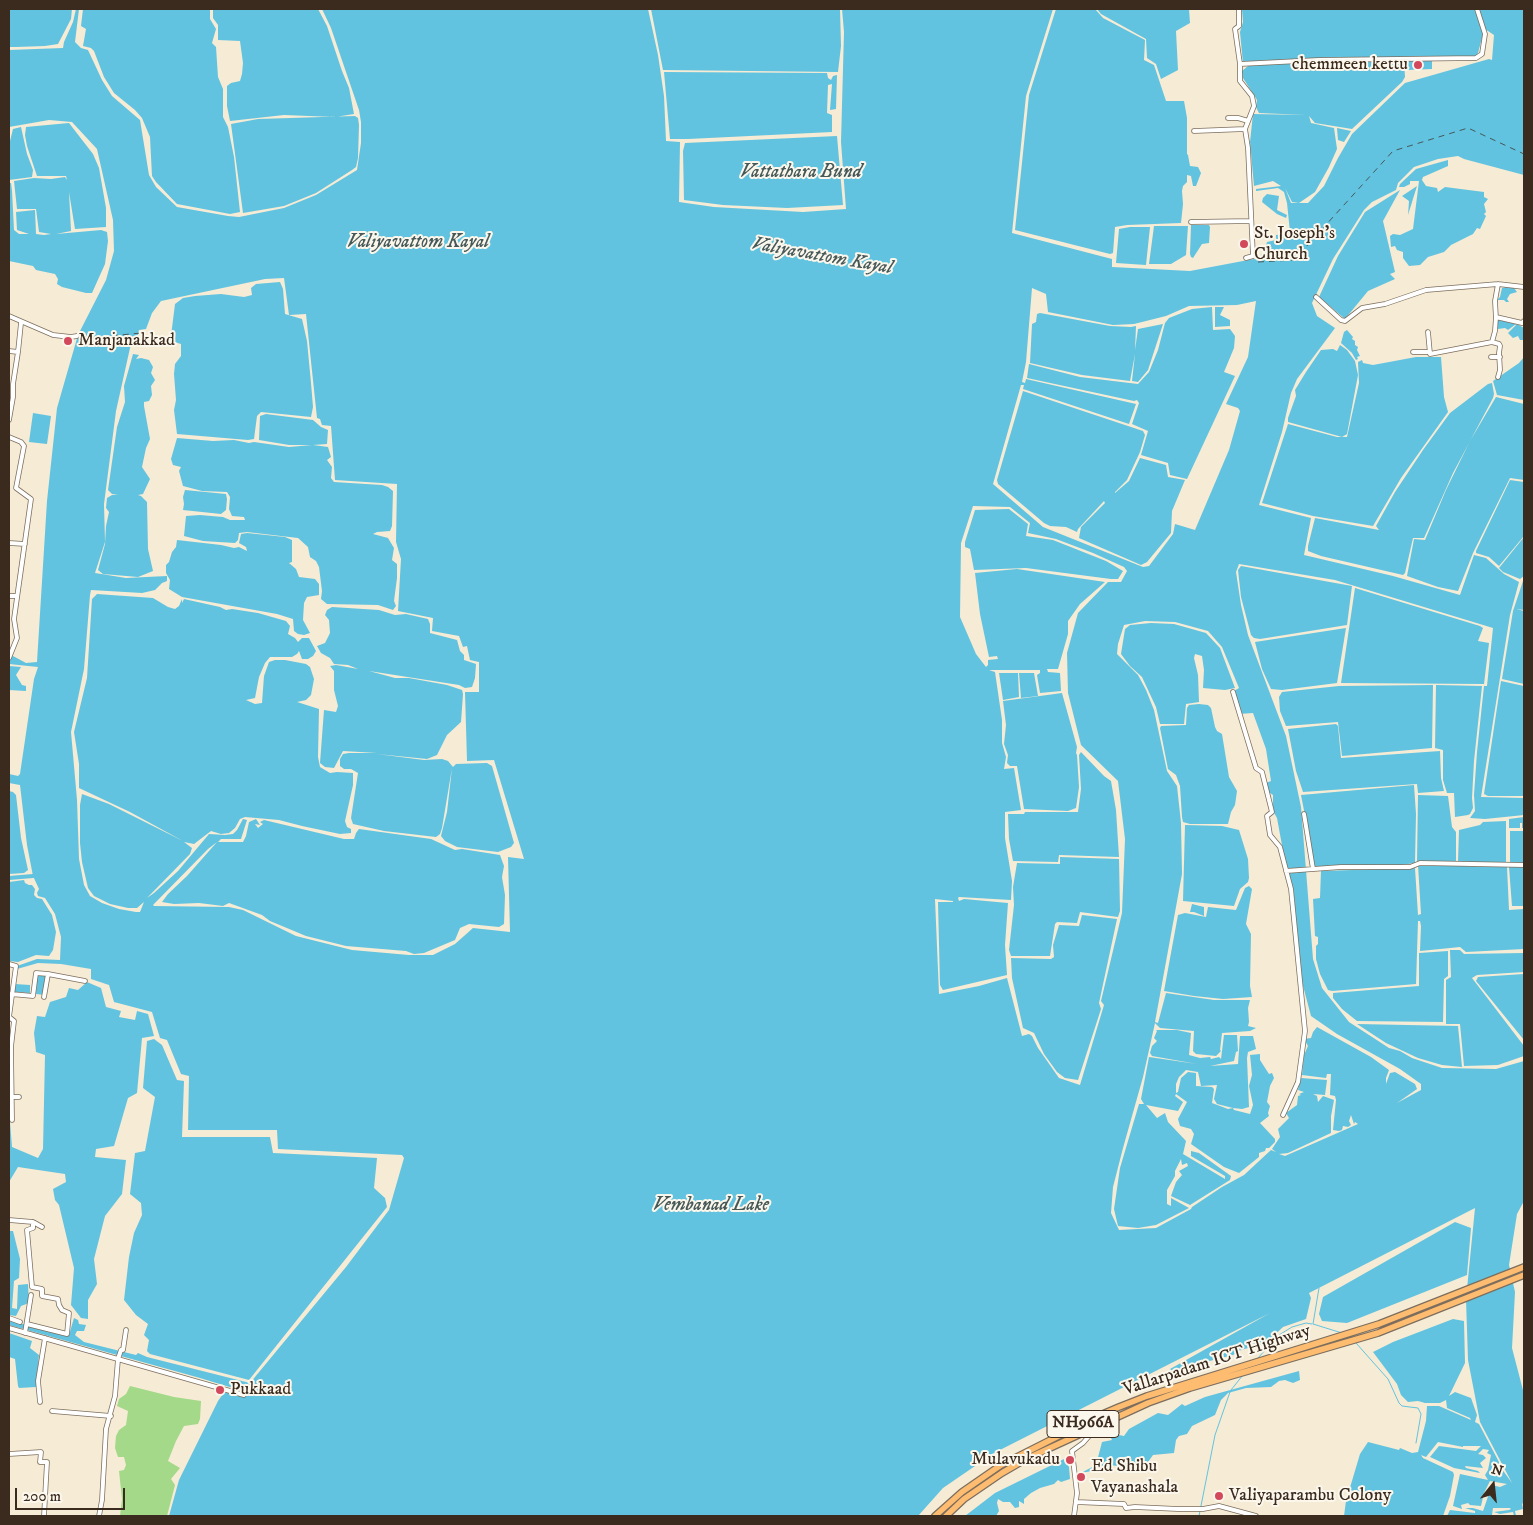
<!DOCTYPE html>
<style>
body{margin:0}
#map{position:relative;width:1533px;height:1525px;overflow:hidden;background:#f6ebd5;font-family:"IM FELL DW Pica",serif}
canvas{display:block}
.frame{position:absolute;inset:0;border:10px solid #3b2a1e;pointer-events:none}
.north{position:absolute;left:1468px;top:1460px;width:50px;height:50px;-webkit-text-stroke:4px #fbf7ec;paint-order:stroke;rotate:16deg;font-size:14px;font-weight:700;line-height:20px;text-align:center;color:#3b2a1e}
.north::after{content:'';display:block;margin:auto;width:18px;height:22px;background:#3b2a1e;clip-path:polygon(50% 0,100% 100%,50% 72%,0 100%)}
.scale{position:absolute;left:15px;top:1488px;width:110px;height:22px;box-sizing:border-box;border:2px solid #3b2a1e;border-top:0;padding-left:6px;font-size:15px;line-height:18px;white-space:nowrap;color:#3b2a1e;-webkit-text-stroke:4px #fbf7ec;paint-order:stroke}
</style>
<div id="map">
<canvas width="1533" height="1525"></canvas>
<div class="frame"></div>
<div class="north">N</div>
<div class="scale">200 m</div>
</div>
<script>
const context = document.querySelector('canvas').getContext('2d');
context.lineJoin = 'round';
function paint(path, color) { context.fillStyle = color; context.fill(path, 'evenodd'); }
const poly = rows => new Path2D(rows.map(r => 'M' + r).join(''));
function trace(path, color, width, dash) { context.strokeStyle = color; context.lineWidth = width; context.lineCap = dash ? 'butt' : 'round'; context.setLineDash(dash || []); context.stroke(path); }
function label(font, color, halo, rows, align = 'center') {
  context.font = font + ' "IM FELL DW Pica",serif'; context.lineWidth = 4; context.setLineDash([]); context.textBaseline = 'middle'; context.strokeStyle = halo; context.fillStyle = color; for (const [text, x, y, turn = 0] of rows) {
    context.save(); context.translate(x, y); context.rotate((+turn || 0) * Math.PI / 180); context.textAlign = isNaN(turn) ? turn : align; if (halo) context.strokeText(text, 0, 0); context.fillText(text, 0, 0); context.restore();
  }
}
paint(poly([
 [130,1386,174,1397,201,1401,200,1419,198,1424,184,1426,176,1441,168,1461,180,1468,171,1479,175,1485,167,1516,120,1516,122,1499,119,1471,124,1470,126,1465,124,1457,118,1457,115,1448,116,1436,119,1430,126,1425,128,1411,117,1406,119,1399,126,1394]
]), '#a3d989');
paint(poly([
 [9,9,72,9,71,19,58,44,45,46,16,47,9,47],
 [76,9,79,9,75,42,81,48,88,50,102,80,112,96,140,120,149,175,156,187,177,207,228,216,239,217,284,208,316,195,357,170,361,143,361,122,359,110,331,28,322,9,648,9,658,55,664,96,666,141,680,142,679,202,714,207,803,212,846,209,841,142,844,32,842,9,1053,9,1026,96,1012,233,1112,259,1112,267,1190,271,1259,258,1265,250,1267,242,1276,240,1276,235,1288,234,1290,232,1287,203,1284,192,1278,188,1256,191,1256,189,1281,186,1273,181,1254,186,1250,142,1253,114,1306,115,1259,113,1256,107,1257,100,1243,78,1242,71,1248,66,1310,61,1404,61,1405,77,1402,82,1352,129,1315,123,1309,116,1311,123,1334,128,1337,149,1329,167,1315,192,1299,203,1292,202,1285,188,1291,203,1308,203,1324,186,1338,158,1352,134,1405,83,1489,59,1492,60,1494,35,1485,29,1479,9,1524,9,1524,175,1464,159,1458,156,1438,159,1414,167,1398,183,1396,190,1372,202,1364,210,1333,259,1312,303,1317,316,1335,328,1297,379,1291,393,1282,432,1259,505,1311,518,1304,555,1393,576,1460,595,1474,555,1486,558,1504,574,1519,582,1510,615,1481,797,1524,798,1524,815,1485,819,1470,818,1475,811,1474,795,1477,752,1484,686,1487,686,1493,628,1335,580,1239,564,1236,572,1241,605,1248,635,1286,736,1301,807,1313,959,1322,988,1349,1022,1389,1048,1400,1051,1412,1058,1442,1068,1496,1069,1524,1061,1524,1201,1517,1214,1509,1265,1515,1292,1512,1348,1524,1394,1524,1505,1522,1503,1523,1509,1515,1511,1516,1516,1514,1516,1513,1512,1500,1514,1494,1512,1509,1510,1511,1509,1510,1508,1493,1508,1492,1515,1510,1516,1447,1516,1450,1510,1475,1513,1475,1511,1465,1508,1473,1508,1483,1511,1492,1485,1500,1487,1507,1484,1490,1481,1484,1493,1481,1506,1470,1505,1468,1503,1461,1505,1462,1509,1453,1506,1460,1474,1488,1480,1485,1475,1488,1470,1491,1455,1487,1453,1489,1450,1483,1449,1478,1454,1483,1455,1486,1458,1480,1463,1483,1468,1465,1466,1466,1468,1478,1471,1480,1473,1454,1468,1430,1457,1439,1446,1476,1451,1481,1446,1463,1446,1463,1447,1438,1442,1426,1457,1421,1455,1423,1458,1453,1472,1454,1475,1450,1496,1443,1516,1344,1516,1346,1501,1360,1454,1368,1442,1399,1450,1400,1448,1412,1453,1418,1452,1426,1421,1427,1406,1439,1406,1471,1420,1470,1418,1447,1408,1446,1400,1440,1403,1425,1403,1418,1401,1408,1402,1401,1395,1397,1384,1373,1352,1393,1342,1453,1319,1464,1321,1465,1363,1449,1396,1455,1392,1471,1398,1477,1415,1475,1422,1479,1424,1499,1462,1499,1465,1512,1483,1480,1422,1468,1360,1466,1299,1475,1208,1309,1293,1311,1298,1306,1319,1283,1327,1266,1343,1258,1347,1252,1342,1248,1343,1248,1348,1241,1350,1233,1355,1194,1365,1175,1373,1170,1369,1270,1313,994,1453,943,1488,918,1516,169,1516,179,1480,218,1401,225,1391,244,1396,246,1392,200,1378,9,1325,9,1320,65,1336,69,1335,74,1318,78,1320,79,1324,86,1325,84,1331,77,1331,75,1335,84,1342,136,1355,138,1353,147,1357,250,1383,346,1267,389,1210,404,1158,402,1155,278,1149,277,1130,188,1130,189,1076,181,1074,167,1040,160,1038,152,1012,114,1002,109,985,91,979,91,969,61,964,38,963,17,969,17,966,37,959,60,960,61,937,55,914,45,898,38,896,37,893,39,889,33,876,27,845,20,785,9,783,9,774,18,776,20,774,34,679,38,667,9,664,9,661,10,657,13,656,26,663,37,662,47,501,57,408,78,335,106,280,114,251,113,220,97,149,72,122,49,120,9,127,9,50,63,48,64,42,73,22],
 [284,278,289,315,306,314,317,418,320,419,322,425,331,426,335,480,397,484,396,542,401,559,398,611,433,618,432,631,459,636,463,647,467,646,470,660,479,662,479,692,465,692,467,761,494,760,524,859,508,857,510,932,473,928,455,944,433,955,409,955,352,950,296,936,243,910,229,907,154,906,153,905,208,849,217,842,187,876,168,894,162,902,174,904,199,903,223,906,229,903,262,915,270,921,306,936,346,946,406,951,414,954,424,953,455,940,460,928,469,924,499,927,504,924,505,895,502,877,504,866,500,855,462,849,455,850,431,839,359,829,356,833,354,839,344,839,264,820,260,822,263,824,258,828,255,824,260,825,256,819,249,822,246,836,243,842,218,842,221,839,241,839,247,820,243,819,237,830,233,834,225,835,209,834,178,871,154,893,147,898,190,854,192,848,184,842,194,844,211,831,221,834,229,833,235,828,240,819,245,817,279,820,302,826,340,834,351,833,351,829,347,827,345,821,353,785,353,773,337,772,330,773,320,767,318,757,319,709,297,702,306,700,311,695,314,679,310,667,306,664,285,660,275,660,269,662,264,676,262,703,255,704,246,700,255,698,259,677,265,663,270,657,292,657,297,654,299,651,302,659,308,659,313,656,316,651,309,638,302,638,298,642,295,638,288,634,290,626,286,621,258,613,232,609,226,610,220,607,184,599,182,603,182,599,179,606,175,609,168,607,153,598,97,594,92,599,87,678,74,732,79,764,79,788,130,812,183,841,109,804,82,794,80,805,80,843,82,862,88,888,94,896,110,904,128,908,137,908,144,902,140,912,136,912,119,909,102,903,90,896,84,885,79,859,77,800,71,732,84,669,90,595,91,590,142,593,155,590,162,583,167,581,167,576,126,578,95,573,105,542,104,504,116,411,132,339,137,338,139,330,146,329,152,313,161,301,265,279],
 [1032,288,1046,294,1048,312,1113,325,1134,324,1166,316,1189,306,1237,305,1256,301,1248,357,1226,404,1238,408,1240,411,1229,450,1195,530,1175,524,1173,534,1149,566,1143,567,1043,527,993,484,1021,385,1024,385,1023,389,1129,424,1136,404,1026,379,1025,383,1022,382,1026,362],
 [973,506,1010,507,1030,523,1028,533,1056,539,1093,553,1124,567,1127,571,1121,582,1108,582,1078,613,1067,653,1068,693,1081,745,1118,781,1125,839,1122,913,1101,1001,1104,1005,1080,1085,1059,1078,1038,1048,1032,1036,1029,1034,1022,1036,1007,978,979,986,939,994,935,899,953,901,953,902,938,902,940,985,943,990,1007,975,1005,945,1008,903,964,899,959,901,958,898,959,897,1011,900,1012,881,1005,838,1005,812,1021,810,1014,768,1004,769,1006,757,1002,743,1002,720,995,672,989,670,1040,670,1040,673,1037,675,1040,693,1061,691,1060,673,1048,672,1047,669,1058,669,1068,634,1068,621,1080,604,1105,582,1017,569,975,573,980,614,989,657,997,656,998,659,988,660,988,665,986,667,976,654,960,617,961,543],
 [1145,621,1175,622,1208,631,1222,647,1239,688,1234,691,1239,714,1253,713,1266,749,1271,781,1266,783,1267,791,1273,795,1273,811,1277,818,1286,867,1289,872,1294,896,1301,978,1311,1016,1337,1034,1400,1069,1421,1084,1421,1090,1397,1103,1417,1089,1415,1084,1395,1072,1390,1073,1386,1084,1386,1078,1389,1070,1371,1057,1317,1027,1313,1032,1311,1038,1304,1039,1308,1046,1304,1055,1302,1075,1326,1078,1327,1074,1331,1074,1330,1095,1335,1096,1336,1100,1333,1130,1339,1131,1342,1130,1343,1126,1348,1127,1351,1125,1349,1121,1351,1115,1354,1124,1355,1122,1358,1124,1285,1156,1279,1154,1288,1153,1331,1133,1331,1116,1334,1100,1323,1096,1318,1102,1317,1096,1313,1094,1325,1095,1327,1080,1301,1078,1298,1090,1304,1092,1299,1094,1301,1095,1298,1096,1297,1105,1286,1113,1289,1118,1278,1129,1280,1137,1272,1149,1276,1152,1271,1150,1244,1175,1222,1187,1192,1207,1191,1209,1156,1228,1119,1230,1111,1213,1113,1187,1123,1148,1143,1077,1155,1023,1160,1028,1194,1031,1193,1051,1196,1054,1216,1056,1221,1051,1220,1050,1222,1033,1250,1031,1256,1028,1248,1026,1249,1022,1248,1008,1250,1000,1214,1000,1166,993,1158,1023,1155,1022,1182,874,1181,823,1177,786,1167,771,1154,710,1146,690,1138,675,1117,654,1118,644,1124,625],
 [83,9,210,9,210,19,216,29,212,43,216,47,218,77,223,89,223,117,228,127,234,157,240,212,230,214,177,204,156,182,152,176,150,137,142,118,135,110,114,93,104,77,94,51,91,48,83,46,86,29,81,26],
 [213,9,318,9,327,26,342,71,349,88,354,114,335,117,284,115,230,121,227,106,227,86,231,83,240,81,242,74,243,63,240,41,218,40,218,25,213,18],
 [651,9,840,9,841,46,838,72,663,70],
 [1056,9,1095,9,1103,18,1145,40,1144,60,1154,65,1166,101,1184,101,1187,118,1187,154,1188,155,1190,166,1198,167,1201,173,1196,186,1193,186,1191,176,1187,175,1187,182,1183,186,1182,191,1183,204,1181,223,1127,225,1115,227,1113,253,1110,254,1015,230,1029,95],
 [1097,9,1189,9,1190,23,1176,31,1178,70,1161,79,1156,64,1147,58,1146,39,1101,14],
 [1242,9,1475,9,1483,34,1478,53,1476,57,1243,63,1240,32,1243,22],
 [1432,59,1432,69,1407,70,1406,60],
 [664,72,827,73,828,78,831,80,833,76,837,75,836,109,830,110,832,84,828,85,827,113,832,115,832,132,688,139,670,139],
 [355,116,358,118,359,125,358,158,356,167,352,170,316,193,284,206,243,213,231,124,258,119],
 [69,123,93,154,99,168,106,208,106,227,75,229,69,192,71,231,56,234,101,230,107,232,108,241,105,264,92,293,86,293,62,287,57,284,58,279,55,274,36,270,33,266,9,261,9,183,11,183,12,191,14,230,19,234,29,234,17,230,16,212,35,210,36,234,44,235,51,234,39,232,36,209,17,209,14,181,34,178,51,179,65,177,67,180,66,176,37,176,27,146,25,135,26,127],
 [21,127,27,154,33,170,32,177,9,180,9,138,10,141,13,129],
 [1337,128,1351,131,1344,142,1338,140],
 [837,136,843,205,787,208,723,205,684,200,683,151,685,143],
 [1448,160,1448,166,1423,177,1422,180,1426,186,1437,188,1438,192,1445,187,1484,192,1484,197,1488,199,1484,204,1486,212,1484,214,1486,216,1480,229,1477,228,1473,234,1451,245,1444,252,1428,257,1420,265,1409,266,1403,258,1403,252,1397,250,1395,246,1391,247,1390,236,1393,234,1400,235,1413,229,1419,181,1410,181,1410,184,1404,187,1399,187,1400,184,1416,169],
 [1417,186,1408,215,1409,201,1402,196],
 [1400,190,1383,221,1395,272,1390,274,1395,279,1368,291,1345,319,1319,297,1338,256,1365,212],
 [1267,194,1279,196,1277,210,1287,215,1286,218,1277,214,1262,202,1263,198],
 [1191,225,1209,225,1210,227,1209,243,1202,244,1193,258,1191,257,1190,254],
 [1154,226,1188,226,1186,255,1171,264,1149,264],
 [1130,227,1150,227,1146,265,1116,263,1119,229],
 [280,282,283,289,285,314,302,319,307,341,311,383,313,407,311,417,261,412,257,416,254,439,248,440,177,434,174,410,176,400,174,374,175,364,181,356,181,344,174,342,171,336,175,304,183,298,195,296,221,294,244,297,252,295,251,288,256,284],
 [1506,287,1514,288,1517,292,1510,294,1507,299,1509,302,1506,302,1504,300,1497,300,1500,297,1502,288],
 [1212,307,1213,330,1230,329,1235,336,1234,348,1224,372,1235,376,1187,479,1170,475,1168,463,1141,455,1148,431,1132,424,1139,403,1137,400,1134,401,1027,378,1029,364,1080,377,1138,384,1149,372,1158,350,1165,323,1169,318,1192,309],
 [1215,307,1224,307,1220,315,1230,320,1230,326,1215,327],
 [1040,313,1110,326,1131,327,1136,326,1135,350,1138,329,1163,324,1148,370,1138,382,1132,381,1135,354,1130,381,1082,375,1030,363,1032,324,1036,322,1037,314],
 [1497,319,1515,321,1516,324,1508,330,1505,328,1498,329],
 [1517,324,1524,328,1524,340,1520,340,1518,336,1513,338,1508,333],
 [1347,330,1353,337,1352,339,1355,341,1355,345,1358,347,1357,350,1360,356,1357,357,1358,359,1356,360,1352,353,1341,343,1344,332],
 [1340,345,1347,350,1355,361,1358,375,1347,434,1342,437,1288,422,1288,418,1296,396,1295,390,1306,372,1321,350,1333,349,1337,351],
 [133,354,139,355,136,359,141,358,149,360,153,367,151,373,155,380,151,386,152,395,149,401,144,402,144,406,150,439,146,448,142,467,150,479,143,494,138,495,141,496,147,502,148,549,153,571,138,577,103,574,98,570,105,544,106,526,109,512,106,508,107,498,112,495,118,494,112,494,108,490,117,427,125,402,124,386],
 [1416,357,1441,357,1444,397,1448,412,1401,478,1373,526,1313,516,1262,503,1288,424,1337,437,1347,437,1359,383,1358,362,1362,360,1363,363,1373,365],
 [1524,357,1524,400,1497,395,1493,381,1519,363],
 [1492,383,1494,394,1493,398,1453,473,1424,538,1413,538,1405,573,1403,575,1321,556,1308,551,1308,546,1315,518,1379,530,1376,526,1395,492,1423,450,1450,413,1488,384],
 [1023,391,1143,431,1145,435,1140,452,1127,480,1115,492,1115,493,1129,481,1140,458,1166,465,1168,477,1185,480,1172,511,1171,533,1147,562,1141,565,1079,538,1081,527,1105,503,1104,501,1078,529,1077,532,1066,527,1050,526,1044,523,998,484,997,480],
 [1496,397,1524,404,1524,480,1510,478,1473,553,1458,591,1438,587,1407,576,1414,539,1425,540,1446,490,1470,441],
 [33,413,51,416,47,444,29,442],
 [266,414,313,420,321,427,328,430,327,444,313,445,328,447,331,457,327,460,332,467,331,478,334,482,382,485,388,487,393,491,392,526,390,531,377,532,373,534,388,538,394,548,392,560,397,564,397,578,394,601,396,606,393,610,378,605,327,604,321,599,322,591,319,567,316,561,310,557,308,547,298,538,247,532,239,533,238,540,235,543,203,541,184,536,186,516,200,515,223,517,230,520,245,520,244,517,232,516,229,509,230,497,227,492,202,491,183,486,179,471,181,467,173,465,171,459,177,438,213,441,234,440,249,443,254,442,289,447,312,445,289,445,259,440,260,416],
 [1510,480,1524,482,1524,536,1499,566,1489,557,1476,553,1476,551],
 [185,490,226,494,227,499,226,510,221,514,183,510,184,504,183,497],
 [1009,509,1028,524,1026,536,1053,540,1106,561,1123,571,1118,579,1111,579,1026,568,974,570,970,549,965,547,965,542,975,510],
 [247,533,285,537,292,540,292,562,289,563,296,569,299,577,315,579,319,584,319,595,307,597,304,603,303,620,310,633,304,635,298,634,294,631,293,619,277,614,182,597,169,589,170,580,166,573,166,565,169,562,172,552,176,547,177,540,221,545,234,548,239,547,247,551,246,547,239,543,241,534],
 [1524,537,1524,576,1520,579,1503,572,1499,568],
 [1241,566,1352,586,1347,625,1260,639,1254,638,1251,635,1241,597,1238,570],
 [1524,578,1524,610,1516,609,1524,611,1524,684,1502,679,1513,611],
 [1355,588,1480,626,1483,628,1478,641,1489,643,1484,684,1341,683],
 [332,607,379,610,395,615,406,614,428,619,430,624,430,633,457,640,460,651,464,655,464,660,476,664,475,678,472,687,465,688,459,685,369,671,395,678,409,678,447,685,462,690,463,694,461,722,447,735,437,755,427,759,377,754,424,760,442,759,448,761,453,767,456,764,487,763,492,766,514,843,511,847,498,852,457,847,445,841,441,836,447,812,452,768,442,828,440,834,436,837,384,831,353,824,351,818,358,773,351,769,344,769,340,766,340,759,343,754,349,753,377,753,343,751,334,768,325,767,320,763,324,710,336,712,338,706,334,690,334,671,330,666,336,665,358,669,348,665,334,664,330,658,321,653,317,646,325,643,330,633,329,620,325,615,327,610],
 [1151,623,1174,624,1206,633,1220,648,1235,688,1225,690,1203,688,1204,670,1202,656,1195,654,1194,658,1198,675,1199,702,1186,704,1184,724,1160,724,1156,707,1142,677,1130,666,1121,654,1125,629,1130,625],
 [1346,628,1337,683,1282,690,1271,689,1262,669,1255,642],
 [9,666,21,667,16,675,22,685,26,686,26,691,9,690],
 [999,673,1018,673,1019,697,1003,700],
 [1019,673,1034,673,1038,696,1021,698],
 [1501,681,1524,686,1524,796,1488,796,1484,794],
 [1433,685,1432,748,1342,756,1338,722,1286,726,1280,711,1279,697,1282,692,1339,686],
 [1436,685,1482,686,1474,761,1472,798,1473,808,1470,814,1468,815,1455,817,1454,793,1447,793,1443,780,1443,750,1435,748],
 [1062,693,1077,747,1076,753,1077,755,1079,787,1076,808,1068,811,1024,809,1017,766,1010,766,1007,763,1008,755,1004,744,1006,725,1003,701],
 [1199,704,1208,705,1211,708,1215,727,1217,731,1222,734,1229,777,1237,791,1235,805,1231,812,1228,824,1190,824,1183,822,1182,817,1180,786,1176,775,1168,769,1160,728,1161,726,1186,725,1187,708,1189,705],
 [1336,724,1338,726,1341,758,1440,751,1441,778,1444,791,1418,793,1417,784,1303,792,1296,771,1288,729],
 [1081,752,1104,776,1111,781,1116,810,1119,857,1059,855,1058,862,1013,861,1009,839,1008,814,1024,814,1025,812,1078,812,1081,789,1079,755],
 [1414,785,1416,814,1415,863,1401,865,1315,867,1301,795],
 [9,791,13,792,16,795,21,838,28,870,24,873,9,874],
 [1418,795,1448,796,1452,827,1456,832,1456,861,1417,862],
 [1524,817,1524,828,1522,828,1522,823,1520,823,1520,828,1509,828,1509,819],
 [1506,821,1506,863,1458,862,1459,830,1480,825,1483,822],
 [1185,825,1222,826,1239,830,1248,859,1249,878,1248,882,1240,889,1234,906,1183,901],
 [1510,831,1524,831,1524,864,1510,863],
 [1060,857,1119,859,1120,911,1118,917,1080,912,1077,923,1057,922,1055,924,1050,956,1011,956,1009,950,1014,905,1013,887,1017,863,1060,864],
 [1418,865,1507,867,1509,910,1524,909,1524,949,1466,952,1460,947,1420,951,1421,926,1420,921,1418,921,1416,984,1332,991,1328,990,1320,974,1316,959,1316,946,1318,944,1318,937,1315,936,1313,899,1320,898,1321,871,1415,868,1418,915,1421,914],
 [1509,867,1524,867,1524,906,1512,906],
 [24,880,25,883,29,885,32,885,35,889,34,895,37,898,42,899,52,915,56,932,53,950,49,956,36,955,18,962,9,961,9,882],
 [1249,886,1252,889,1246,924,1251,934,1250,986,1252,997,1223,999,1194,996,1164,991,1178,915,1185,913,1206,917,1208,907,1236,910,1245,888],
 [1192,904,1204,907,1204,916,1194,912,1190,912],
 [1082,915,1117,919,1099,1003,1101,1009,1078,1080,1065,1078,1057,1072,1044,1054,1034,1033,1023,1028,1012,978,1011,958,1051,959,1054,957,1053,945,1059,925,1079,926],
 [1450,950,1460,950,1464,954,1524,953,1524,972,1477,975,1472,978,1524,1046,1524,1056,1498,1065,1464,1066,1460,1024,1446,1024,1446,980,1451,977],
 [1448,951,1448,976,1444,979,1443,1022,1357,1021,1342,1009,1333,998,1333,993,1419,986,1419,953],
 [37,974,46,975,45,995,36,994],
 [1524,974,1524,1040,1476,981,1478,977],
 [87,982,101,988,106,1007,121,1011,119,1017,135,1020,137,1011,148,1014,154,1036,142,1038,137,1093,128,1098,114,1146,96,1149,95,1157,126,1160,122,1194,105,1216,94,1259,97,1284,88,1300,88,1319,81,1318,71,1305,74,1268,59,1205,55,1200,53,1189,66,1182,65,1174,18,1167,9,1182,9,1109,12,1147,38,1158,43,1149,45,1055,36,1052,34,1033,37,1016,45,1017,50,1002,66,997,69,988,78,990],
 [15,984,30,985,30,993,15,992],
 [1357,1024,1458,1026,1462,1067,1442,1065,1418,1058,1386,1043],
 [1156,1030,1177,1030,1191,1033,1189,1055,1200,1058,1210,1057,1211,1059,1219,1057,1221,1059,1224,1035,1237,1035,1238,1051,1236,1052,1234,1061,1210,1066,1238,1064,1240,1036,1253,1036,1256,1049,1248,1052,1247,1058,1249,1107,1242,1109,1233,1108,1234,1110,1250,1114,1253,1105,1249,1086,1252,1075,1250,1055,1260,1054,1260,1060,1269,1074,1272,1073,1274,1078,1270,1086,1267,1102,1270,1106,1268,1113,1269,1116,1260,1123,1275,1139,1275,1142,1269,1148,1266,1148,1265,1151,1259,1153,1259,1157,1239,1173,1224,1167,1191,1144,1194,1134,1191,1129,1180,1126,1178,1119,1187,1102,1176,1094,1175,1096,1183,1102,1178,1111,1146,1105,1157,1118,1165,1113,1168,1122,1186,1141,1183,1154,1225,1179,1225,1176,1191,1156,1191,1151,1199,1153,1231,1176,1230,1180,1190,1205,1171,1196,1176,1182,1182,1175,1179,1171,1188,1166,1187,1163,1182,1165,1181,1159,1175,1171,1175,1176,1167,1190,1167,1204,1171,1206,1171,1198,1189,1208,1156,1225,1138,1228,1118,1226,1114,1209,1120,1168,1139,1104,1144,1104,1141,1099,1149,1057,1197,1064,1152,1056,1150,1053,1152,1046,1157,1041,1154,1038,1157,1031],
 [1186,1070,1198,1072,1201,1086,1217,1085,1214,1099,1217,1104,1233,1108,1228,1109,1212,1103,1214,1089,1212,1087,1196,1086,1196,1073,1188,1072,1181,1078,1178,1092,1176,1093,1176,1084,1179,1077],
 [154,1039,162,1045,177,1080,184,1081,182,1137,270,1137,273,1153,377,1158,374,1188,385,1198,387,1207,249,1380,150,1354,147,1351,149,1340,144,1335,148,1324,136,1315,124,1300,129,1257,134,1233,142,1215,141,1203,130,1194,135,1153,145,1151,155,1097,143,1088,147,1041],
 [1455,1222,1471,1228,1467,1275,1347,1323,1322,1321,1319,1314,1323,1297],
 [9,1231,13,1231,20,1259,19,1278,14,1281,12,1308,17,1309,18,1285,28,1284,29,1303,21,1306,16,1316,9,1315],
 [9,1333,32,1341,30,1348,39,1355,36,1387,19,1388,18,1386,15,1359,9,1357],
 [1299,1371,1300,1380,1293,1383,1285,1380,1279,1381,1271,1387,1246,1388,1228,1393,1221,1400,1215,1415,1192,1426,1187,1434,1179,1436,1176,1440,1174,1453,1153,1455,1148,1462,1137,1464,1131,1463,1126,1466,1122,1464,1118,1466,1108,1465,1102,1469,1081,1473,1096,1465,1102,1442,1112,1440,1111,1438,1119,1435,1124,1436,1129,1429,1158,1413,1168,1415,1182,1404,1185,1406,1205,1397],
 [1064,1459,1069,1467,1070,1479,1061,1482,1058,1480,1054,1484,1040,1488,1031,1493,1024,1499,1024,1504,1019,1501,1019,1507,1015,1508,1010,1502,1003,1502,998,1499,997,1503,999,1511,996,1516,965,1516,995,1493]
]), '#61c3df');
trace(poly([
 [1319,1288,1313,1324,1342,1333],
 [1356,1343,1388,1379,1399,1403,1402,1406,1418,1408,1421,1414,1416,1443],
 [1257,1359,1279,1335,1292,1327,1306,1323,1312,1324],
 [1231,1390,1243,1375],
 [1199,1516,1215,1435,1230,1392]
]), '#61c3df', 1);
trace(poly([
 [9,878,33,876]
]), '#61c3df', 4);
trace(poly([
 [1258,262,1294,260,1393,151,1468,128,1524,154],
 [79,339,141,333]
]), '#465858', 1, [6, 5]);
const minor = poly([
 [1239,9,1239,26,1235,29,1240,64,1240,81,1252,96,1254,106,1245,129,1248,148,1253,256,1246,258],
 [1240,64,1319,60,1476,58,1482,54,1485,34,1477,9],
 [1228,118,1238,118,1248,121],
 [1194,131,1245,129],
 [1191,222,1251,221],
 [1316,297,1341,320,1345,321,1362,308,1385,304,1426,290,1498,284,1524,287],
 [9,316,53,335,71,337,77,336],
 [1496,319,1495,301,1498,284],
 [1428,332,1430,354,1492,342,1495,331,1496,317,1522,323,1524,321],
 [1492,342,1499,344,1500,346,1499,353,1500,370,1498,377],
 [9,351,18,352],
 [1413,352,1429,352],
 [1491,357,1500,357],
 [9,420,13,397,13,384,18,352,21,323],
 [9,437,21,442,24,446,16,488,31,499,14,619,17,638,9,658],
 [9,543,25,544],
 [9,596,17,596],
 [1233,692,1256,768,1262,772,1272,812,1267,816,1270,835,1280,847,1291,889,1305,1031,1298,1082,1283,1115],
 [1304,814,1313,869],
 [1286,871,1341,867,1410,867,1420,863,1524,865],
 [9,964,16,966,9,1017,14,1021,11,1047,12,1120],
 [48,974,85,981],
 [11,994,33,996,36,973,48,974,44,997],
 [9,1097,19,1097],
 [9,1220,33,1222,33,1228,27,1230,32,1287,42,1289,42,1296,58,1299,59,1305,62,1310,69,1313,67,1334,27,1324],
 [33,1222,42,1227],
 [9,1318,20,1322],
 [9,1328,244,1395],
 [25,1333,31,1295],
 [40,1402,38,1381,45,1338],
 [52,1411,111,1416],
 [9,1454,41,1452,40,1462,47,1462,44,1516],
 [1076,1502,1124,1504,1126,1508,1135,1507,1178,1509,1203,1509,1219,1506,1256,1516],
 [99,1516,102,1500,106,1429,115,1396,118,1359,121,1350,123,1350,126,1330],
 [1074,1516,1077,1493,1072,1451,1083,1443,1090,1435,1091,1430]
]);
const highway = poly([
 [935,1516,962,1492,1001,1465,1098,1416,1119,1407,1147,1396,1379,1324,1524,1267],
 [946,1516,964,1499,1002,1473,1026,1459,1148,1403,1190,1388,1378,1333,1524,1275]
]);
trace(minor, '#7c6e5e', 5.5);
trace(highway, '#7c6e5e', 8);
trace(minor, '#fff', 4);
trace(highway, '#febc70', 5.5);
for (const [x, y, r, color] of [
 [1418,65,5,"#d1495b"],
 [1244,244,5,"#d1495b"],
 [68,341,5,"#d1495b"],
 [220,1390,5,"#d1495b"],
 [1070,1460,5,"#d1495b"],
 [1081,1477,5,"#d1495b"],
 [1219,1496,5,"#d1495b"]
]) { const dot = new Path2D(); dot.arc(x, y, r, 0, 2 * Math.PI); context.fillStyle = color; context.fill(dot); trace(dot, '#fbf7ec', 2); }
for (const [x, y, w] of [
 [1083,1424,72]
]) { const box = new Path2D(); box.roundRect(x - w / 2, y - 13.5, w, 27, 4); context.fillStyle = '#fbf7ec'; context.fill(box); trace(box, '#3b2a1e', 1); }
label('bold 16px', '#3b2a1e', null, [
 ["NH966A",1083,1424]
]);
label('18px', '#3b2a1e', '#fbf7ec', [
 ["chemmeen kettu",1408,65,"right"],
 ["St. Joseph's",1254,234],
 ["Church",1254,255],
 ["Manjanakkad",78,341],
 ["Pukkaad",230,1390],
 ["Mulavukadu",1060,1460,"right"],
 ["Ed Shibu",1091,1467],
 ["Vayanashala",1091,1488],
 ["Valiyaparambu Colony",1229,1496]
], 'left');
label('18px', '#3b2a1e', '#fbf7ec', [
 ["Vallarpadam ICT Highway",1217,1361,-18]
]);
label('italic 19px', '#465858', '#fbf7ec', [
 ["Vattathara Bund",801,173],
 ["Valiyavattom Kayal",418,243],
 ["Valiyavattom Kayal",822,257,10],
 ["Vembanad Lake",711,1206]
]);
</script>
